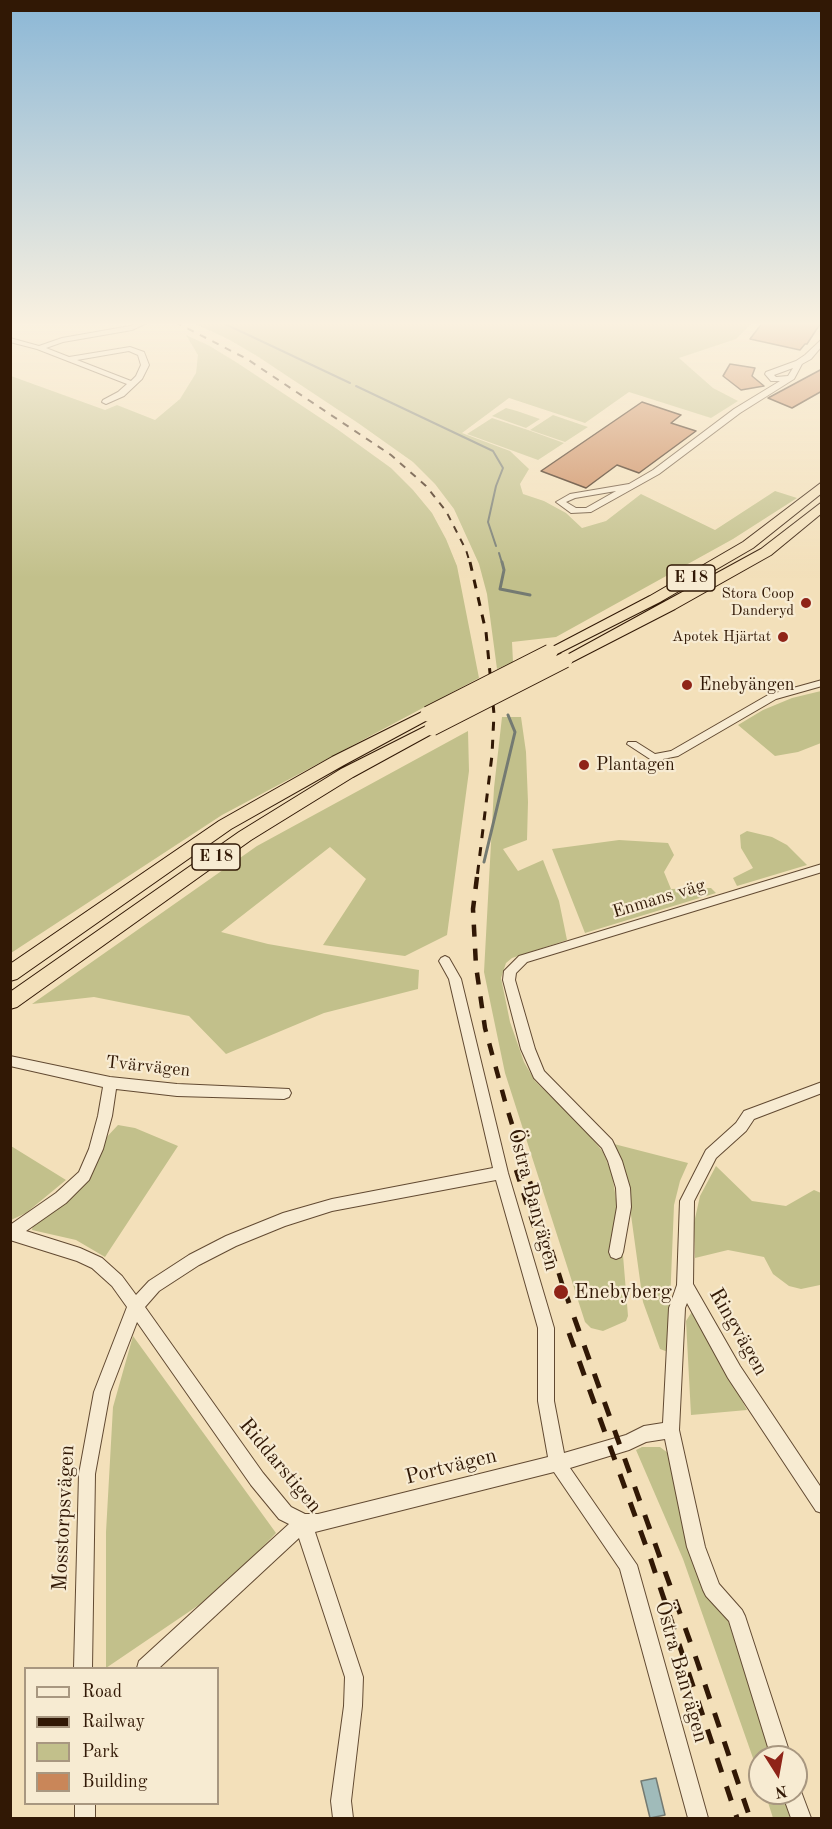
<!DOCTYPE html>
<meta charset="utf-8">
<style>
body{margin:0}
#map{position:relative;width:832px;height:1829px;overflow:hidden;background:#f3e0ba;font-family:"Old Standard TT",serif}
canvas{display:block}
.frame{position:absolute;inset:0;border:12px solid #311805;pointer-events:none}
.legend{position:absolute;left:24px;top:1667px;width:195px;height:138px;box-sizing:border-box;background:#f7ebd2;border:2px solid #a89780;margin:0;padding:8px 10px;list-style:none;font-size:18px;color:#311805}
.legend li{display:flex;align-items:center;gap:12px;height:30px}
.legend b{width:30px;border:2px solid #a89780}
.north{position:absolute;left:748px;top:1745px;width:60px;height:60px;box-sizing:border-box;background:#f7ebd2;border:2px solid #a89780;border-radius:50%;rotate:169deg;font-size:16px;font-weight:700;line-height:24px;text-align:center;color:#311805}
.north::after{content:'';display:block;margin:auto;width:21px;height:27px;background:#8f2418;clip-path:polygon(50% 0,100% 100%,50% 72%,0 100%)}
</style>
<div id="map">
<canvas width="832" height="1829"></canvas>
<div class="frame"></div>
<ul class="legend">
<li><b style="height:8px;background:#f7ebd2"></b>Road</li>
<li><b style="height:8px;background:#311805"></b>Railway</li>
<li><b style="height:16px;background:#c2c08b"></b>Park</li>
<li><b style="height:16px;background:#c98659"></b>Building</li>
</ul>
<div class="north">N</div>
</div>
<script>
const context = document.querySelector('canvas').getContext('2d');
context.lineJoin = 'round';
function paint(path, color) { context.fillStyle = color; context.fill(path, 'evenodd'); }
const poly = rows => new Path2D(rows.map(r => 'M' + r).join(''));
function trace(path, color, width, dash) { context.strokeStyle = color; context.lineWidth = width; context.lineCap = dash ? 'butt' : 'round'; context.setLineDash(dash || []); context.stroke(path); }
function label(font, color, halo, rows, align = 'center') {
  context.font = font + ' "Old Standard TT",serif'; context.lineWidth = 4.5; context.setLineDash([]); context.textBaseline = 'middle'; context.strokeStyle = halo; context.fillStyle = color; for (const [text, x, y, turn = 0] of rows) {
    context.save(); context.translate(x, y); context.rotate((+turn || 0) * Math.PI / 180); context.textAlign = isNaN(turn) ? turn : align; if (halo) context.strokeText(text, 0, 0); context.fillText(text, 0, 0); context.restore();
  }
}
paint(poly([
 [191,322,753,322,736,339,679,358,713,388,738,401,711,418,629,392,585,423,509,398,462,433,510,451,529,469,520,484,523,494,544,501,566,513,582,528,606,521,641,494,715,530,775,491,797,498,733,539,556,637,512,642,513,662,497,669,487,594,479,564,454,509,435,484,413,462,358,423,257,356,228,339],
 [186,335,208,345,236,362,337,429,391,468,413,490,432,513,446,539,457,566,479,678,222,815,11,953,11,376,105,410,117,405,155,420,180,399,196,373,198,355],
 [506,408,517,411,540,419,526,428,492,416],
 [553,415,588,427,565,442,530,430],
 [492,418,528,430,564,443,538,460,467,434],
 [821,691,821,743,798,752,775,756,738,725,763,710,792,698],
 [502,717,521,717,526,752,528,802,527,840,503,849,518,871,543,860,559,901,567,940,512,958,506,963,501,978,510,1022,524,1062,535,1081,582,1126,603,1152,612,1174,621,1231,628,1316,626,1321,603,1331,591,1328,585,1322,505,1073,484,972,494,788],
 [468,731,469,771,447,935,405,956,323,945,366,879,330,847,221,932,268,944,419,970,418,989,324,1013,226,1054,189,1016,94,997,32,1004,257,846],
 [747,831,772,837,787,845,807,865,737,886,733,878,753,868,741,848,740,835],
 [619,840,668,843,674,855,664,872,671,889,711,888,716,893,585,933,552,849],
 [118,1125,135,1128,178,1146,105,1257,76,1240,32,1230,33,1223,85,1181,99,1158,103,1141],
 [614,1144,688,1163,680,1181,674,1205,668,1352,660,1349,643,1302,627,1186],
 [11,1146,66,1180,26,1213,11,1220],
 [716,1166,752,1201,786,1206,814,1190,821,1193,822,1283,820,1285,801,1289,789,1286,773,1274,764,1257,728,1250,695,1258,694,1223,700,1196],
 [693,1310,747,1410,691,1415,686,1321],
 [133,1336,276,1533,221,1590,106,1668,106,1532,113,1407],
 [642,1447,660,1447,672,1456,684,1480,771,1757,760,1757,760,1778,683,1559,636,1450],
 [765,1793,782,1793,790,1818,773,1818]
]), '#c2c08b');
const water = poly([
 [656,1778,665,1815,650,1818,641,1781,656,1778]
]);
paint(water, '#a0bbba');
trace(water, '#747a72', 1.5);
trace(poly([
 [221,322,350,383],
 [356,386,493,451,503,468,496,486,488,522,496,546],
 [499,553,502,563]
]), '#747a72', 2);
trace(poly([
 [502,562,504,570,500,589,530,595],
 [484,862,515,732,508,715]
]), '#747a72', 3);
const building = poly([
 [763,322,811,322,820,324,807,344,805,344,800,350,750,339,763,322],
 [730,364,755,368,752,376,764,386,741,390,723,376,730,364],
 [822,369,822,391,792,408,768,398,822,369],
 [642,402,681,415,671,423,696,431,639,473,617,465,586,488,541,471,642,402]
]);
paint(building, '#c98659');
trace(building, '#311805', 1.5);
const minor = poly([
 [140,322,147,323,132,330,63,342,46,348,69,357,130,347,144,352,149,365,142,379,124,396,106,404,102,402,103,400,118,392,127,384,37,349,10,342,10,338,39,346,62,338,130,326,140,322],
 [129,351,138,355,141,365,136,376,131,381,77,360,129,351],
 [822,339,822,346,811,359,802,364,794,379,740,413,659,474,591,512,571,513,556,502,570,494,629,484,653,470,734,409,780,381,771,381,765,374,766,372,796,361,805,355,822,339],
 [793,368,788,376,776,377,774,375,793,368],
 [616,491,586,508,576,508,566,502,575,498,616,491],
 [822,680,822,686,776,699,678,756,653,761,627,744,628,742,636,742,655,754,671,751,768,695,822,680],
 [822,864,822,872,527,962,516,973,515,980,535,1049,544,1071,612,1140,622,1161,630,1188,631,1207,623,1252,621,1257,616,1259,611,1257,609,1252,617,1207,616,1188,608,1161,602,1148,534,1078,521,1049,503,980,504,971,519,956,822,864],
 [445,956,449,958,461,979,508,1173,554,1328,554,1401,564,1453,626,1435,644,1426,663,1423,669,1308,677,1285,680,1201,706,1150,736,1123,744,1111,822,1082,822,1093,754,1119,746,1131,716,1158,694,1201,693,1284,740,1366,822,1489,822,1513,816,1511,728,1378,687,1303,685,1308,679,1430,705,1547,719,1584,742,1610,745,1616,791,1757,771,1757,729,1621,706,1596,703,1590,687,1547,665,1439,646,1442,629,1450,570,1468,637,1565,708,1818,688,1818,620,1569,554,1472,315,1532,363,1677,362,1706,351,1801,353,1818,333,1818,331,1801,344,1706,345,1677,299,1538,159,1668,137,1668,139,1661,289,1524,279,1519,251,1485,137,1322,110,1392,95,1474,92,1668,74,1668,79,1474,94,1392,127,1307,112,1286,92,1268,77,1261,10,1240,10,1225,56,1193,79,1172,89,1149,98,1116,103,1087,10,1066,10,1056,110,1077,177,1084,289,1089,291,1093,289,1097,284,1099,177,1096,116,1089,112,1116,103,1149,89,1180,66,1203,26,1231,80,1248,102,1258,122,1276,136,1295,149,1281,189,1255,226,1236,283,1213,332,1199,493,1168,449,979,439,961,441,958,445,956],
 [496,1180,538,1328,538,1401,548,1457,318,1514,305,1514,291,1507,263,1473,145,1307,159,1291,199,1265,236,1246,285,1226,332,1211,496,1180],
 [796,1785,799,1786,811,1818,791,1818,782,1793,796,1793,796,1785],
 [75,1804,95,1804,95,1818,75,1818,75,1804]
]);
const highway = poly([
 [822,482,822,493,753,548,660,602,555,655,545,655,543,652,650,596,743,542,822,482],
 [822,502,822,513,771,555,675,609,570,663,565,664,558,660,761,549,822,502],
 [428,709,433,711,436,714,433,717,344,765,231,829,17,979,10,981,10,964,219,821,332,757,428,709],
 [432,723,437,725,440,728,437,731,353,777,251,840,17,1007,10,1009,10,992,239,832,341,769,432,723]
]);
trace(minor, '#624a32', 2);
trace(highway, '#311805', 2);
paint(minor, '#f7ebd2');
paint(highway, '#f3e0ba');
trace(poly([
 [175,322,247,359,391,455,426,486,446,511,466,550,470,563]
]), '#311805', 2, [7, 7]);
trace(poly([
 [470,562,486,632,494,714,492,755,477,878]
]), '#311805', 3, [9, 9]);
trace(poly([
 [477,877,473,909,476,966,485,1028,506,1105,564,1290],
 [516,1170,538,1239]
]), '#311805', 4.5, [12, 12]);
trace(poly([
 [564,1289,697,1661,750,1818],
 [569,1333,651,1560,737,1818]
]), '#311805', 5, [15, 15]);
const highwayBridge = poly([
 [428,714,550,652],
 [432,728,565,660]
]);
trace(highwayBridge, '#311805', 17, []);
trace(highwayBridge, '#f3e0ba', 15);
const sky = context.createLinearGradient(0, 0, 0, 578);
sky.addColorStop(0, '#8bb7d6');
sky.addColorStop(0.56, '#faf1e0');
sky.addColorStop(1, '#faf1e000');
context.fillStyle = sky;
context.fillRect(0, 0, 832, 578);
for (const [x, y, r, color] of [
 [806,603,6,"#8f2418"],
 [783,637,6,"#8f2418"],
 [687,685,6,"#8f2418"],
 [584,765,6,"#8f2418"],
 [561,1292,8,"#8f2418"]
]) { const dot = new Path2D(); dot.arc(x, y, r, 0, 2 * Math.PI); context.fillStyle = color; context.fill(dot); trace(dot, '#f7ebd2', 2); }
label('15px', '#311805', '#f7ebd2', [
 ["Stora Coop",794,594],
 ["Danderyd",794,611],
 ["Apotek Hjärtat",771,637]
], 'right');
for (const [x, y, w] of [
 [691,578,48],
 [216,857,48]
]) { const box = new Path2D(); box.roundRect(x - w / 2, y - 13, w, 26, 4.5); context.fillStyle = '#f7ebd2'; context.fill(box); trace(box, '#311805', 1.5); }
label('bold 16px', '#311805', null, [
 ["E 18",691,578],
 ["E 18",216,857]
]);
label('18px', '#311805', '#f7ebd2', [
 ["Enebyängen",699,685],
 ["Plantagen",596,765]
], 'left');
label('18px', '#311805', '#f7ebd2', [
 ["Enmans väg",659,899,-17],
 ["Tvärvägen",148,1067,6]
]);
label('21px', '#311805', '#f7ebd2', [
 ["Östra Banvägen",533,1200,75],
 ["Ringvägen",738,1332,60],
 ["Riddarstigen",280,1466,50],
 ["Portvägen",451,1467,-14],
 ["Mosstorpsvägen",64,1518,-87],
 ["Östra Banvägen",681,1672,74]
]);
label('21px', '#311805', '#f7ebd2', [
 ["Enebyberg",574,1292]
], 'left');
</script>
